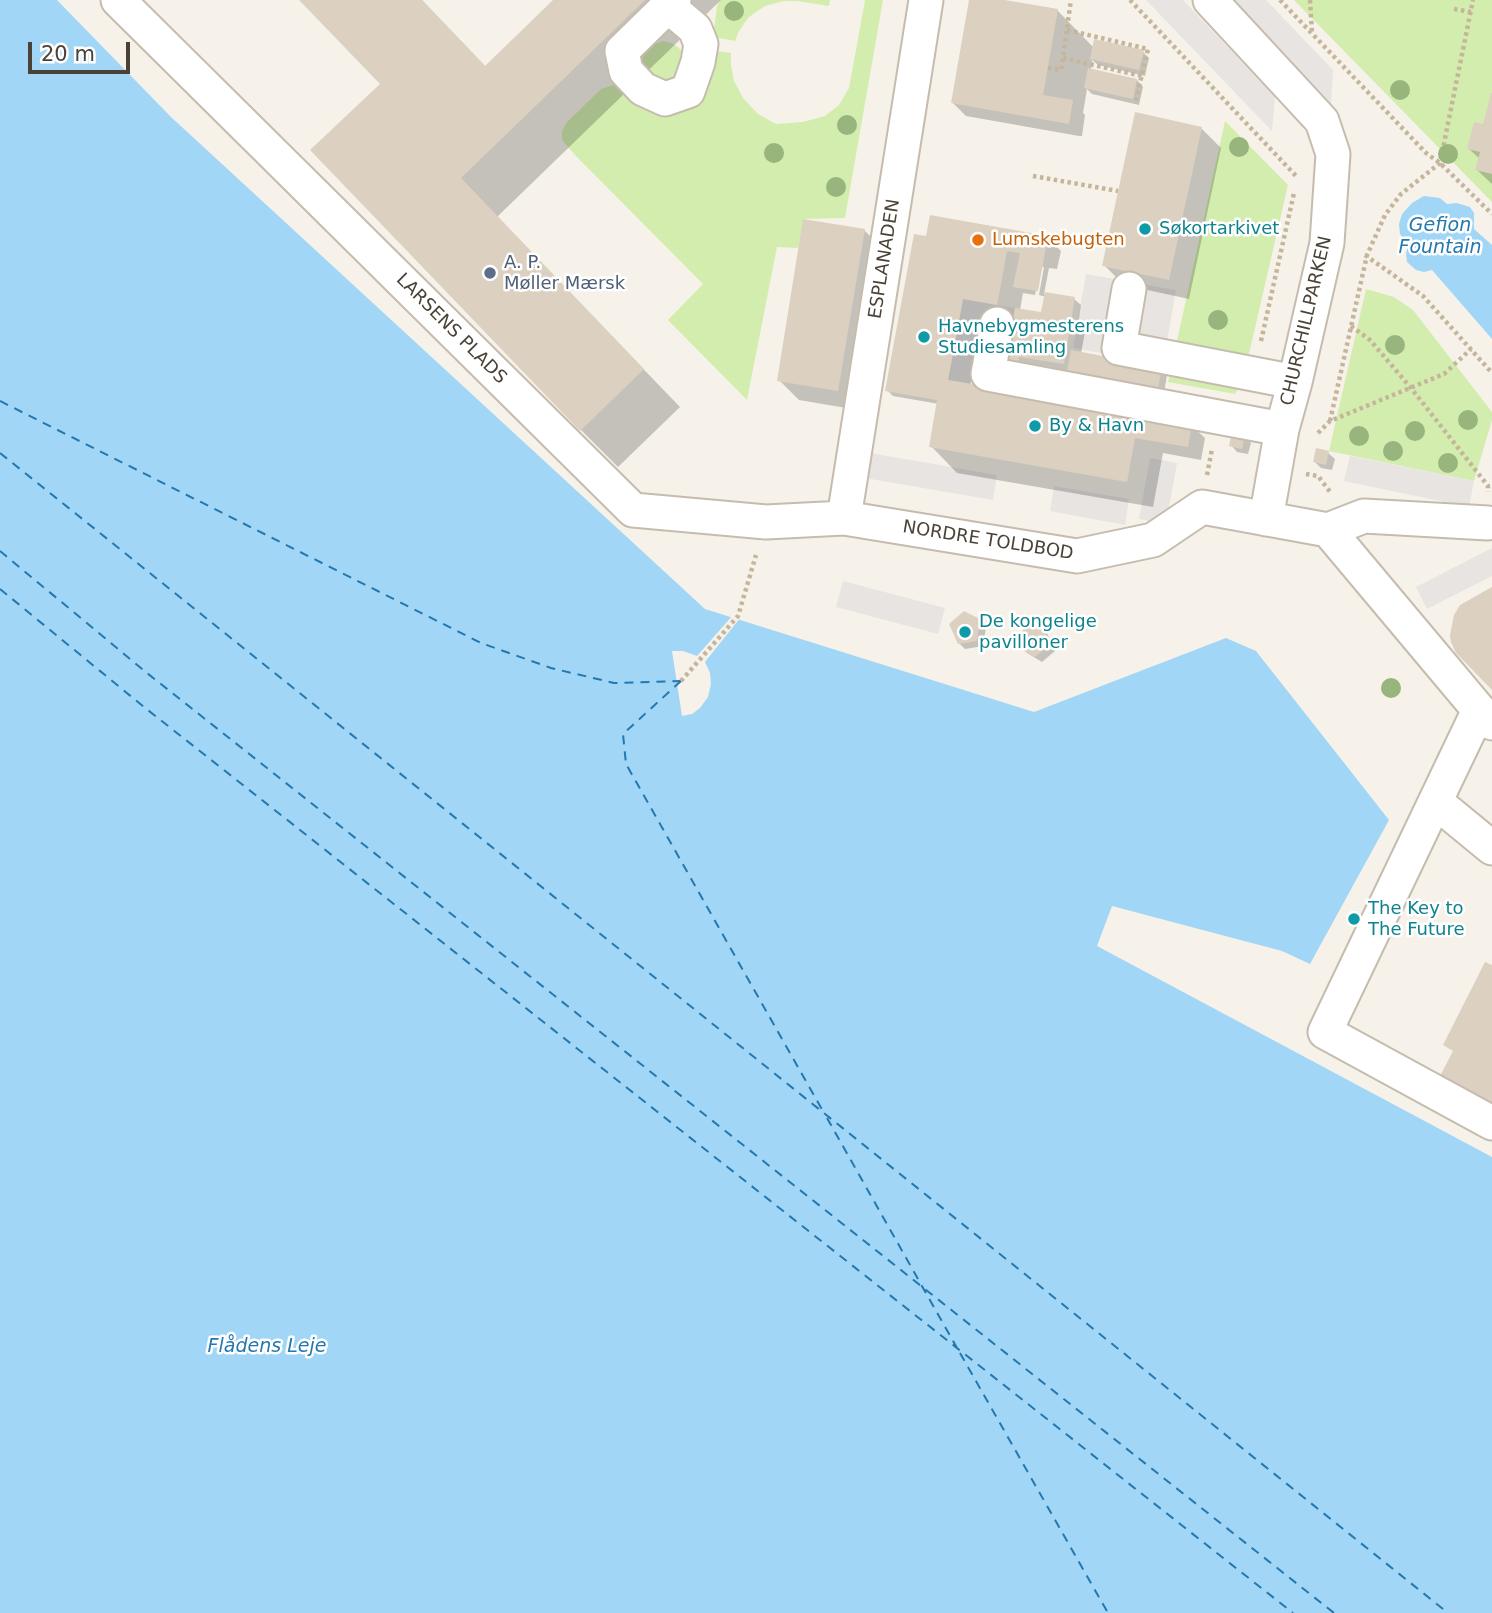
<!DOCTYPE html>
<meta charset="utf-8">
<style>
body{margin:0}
#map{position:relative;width:1492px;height:1613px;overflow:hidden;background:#f6f2e9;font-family:"DejaVu Sans",sans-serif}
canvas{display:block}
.scale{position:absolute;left:28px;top:42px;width:102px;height:32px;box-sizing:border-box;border:4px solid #4b4237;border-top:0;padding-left:9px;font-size:21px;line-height:24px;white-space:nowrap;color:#4b4237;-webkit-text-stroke:5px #fff;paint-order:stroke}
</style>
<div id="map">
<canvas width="1492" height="1613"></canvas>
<div class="scale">20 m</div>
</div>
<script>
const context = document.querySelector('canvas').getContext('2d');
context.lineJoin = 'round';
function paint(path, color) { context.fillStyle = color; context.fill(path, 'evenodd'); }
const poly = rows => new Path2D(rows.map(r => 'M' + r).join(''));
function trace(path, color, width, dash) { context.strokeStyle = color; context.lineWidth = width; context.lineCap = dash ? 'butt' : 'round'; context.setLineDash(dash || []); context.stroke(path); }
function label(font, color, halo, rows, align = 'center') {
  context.font = font + ' "DejaVu Sans",sans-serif'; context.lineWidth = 5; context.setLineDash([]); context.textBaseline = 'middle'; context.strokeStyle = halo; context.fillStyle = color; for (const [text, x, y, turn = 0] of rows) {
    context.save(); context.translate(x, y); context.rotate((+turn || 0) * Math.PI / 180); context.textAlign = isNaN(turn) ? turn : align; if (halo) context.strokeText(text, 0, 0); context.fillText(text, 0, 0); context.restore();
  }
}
paint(poly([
 [720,0,830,0,829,6,797,1,784,1,765,6,749,17,739,31,735,41,713,37,717,6],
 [865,0,883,0,845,218,804,219,798,248,777,247,747,400,668,320,703,284,575,155,562,140,562,131,567,122,601,89,613,85,622,87,644,105,710,50,731,53,731,65,734,81,743,98,758,114,776,124,803,122,825,116,839,105,849,88],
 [1294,0,1492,0,1492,202],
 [663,41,671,43,678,47,683,53,681,74,666,84,643,71,642,63,643,56,650,46],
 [1225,121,1288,185,1243,380,1235,394,1168,382],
 [1366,289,1394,297,1413,310,1492,412,1492,420,1474,481,1329,451]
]), '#d3edaf');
paint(poly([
 [1146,0,1183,0,1275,97,1272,131],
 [1231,0,1266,0,1333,70,1331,106],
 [1086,274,1176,290,1163,364,1073,348],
 [963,299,1015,308,1001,389,948,380],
 [870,453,997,475,993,500,865,478],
 [1350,456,1474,481,1469,507,1344,481],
 [1150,458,1177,463,1166,524,1139,519],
 [1054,486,1129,499,1125,525,1050,511],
 [1492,548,1492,576,1427,609,1416,587],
 [843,581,945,608,938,634,836,607]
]), '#e7e4e1');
paint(poly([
 [0,0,57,0,171,117,705,609,1034,712,1226,638,1256,651,1389,820,1310,964,1282,951,1112,906,1097,946,1492,1157,1492,1613,0,1613],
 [1424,196,1440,198,1447,204,1457,203,1470,207,1474,213,1474,229,1492,245,1492,339,1432,270,1424,272,1416,270,1407,262,1406,254,1408,245,1400,234,1399,224,1402,214,1412,203]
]), '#a1d6f7');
paint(poly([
 [733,615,741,617,705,662,710,673,711,684,708,697,700,708,692,714,682,716,672,651,683,651,697,656]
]), '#f6f2e9');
paint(poly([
 [302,0,422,0,486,67,556,0,721,0,497,217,680,407,618,467,581,430,382,84],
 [971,0,995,0,1057,10,1094,48,1143,52,1149,58,1145,76,1098,65,1092,60,1091,70,1137,80,1143,87,1139,105,1092,94,1087,89,1083,113,1085,115,1082,136,1079,136,966,116,953,103],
 [1492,97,1492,184,1477,170,1480,159,1469,149,1485,126],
 [1201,128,1221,148,1189,299,1124,285,1104,265],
 [864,230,884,250,858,410,799,400,779,380],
 [915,236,1047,237,1061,251,1057,269,1049,268,1044,294,1074,299,1081,305,1078,325,1085,332,1081,354,1161,369,1167,375,1163,399,1205,438,1201,460,1163,453,1153,507,957,473,931,446,939,404,893,396,887,390],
 [1041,267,1044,267,1039,295,1046,297,1043,314,1020,310,1023,293,1035,295],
 [983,318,1003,389,970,386],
 [1244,436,1251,443,1248,454,1237,452,1231,445],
 [1328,453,1335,459,1332,470,1321,468,1315,462],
 [979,620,986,627,983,646,965,649,959,643],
 [1041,627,1047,633,1055,651,1042,662,1027,653,1020,647]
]), '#0003');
trace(poly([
 [0,401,481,643,551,668,614,683,681,681],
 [0,453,1448,1613],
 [0,551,147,673,1334,1613],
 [0,589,144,707,1293,1613],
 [681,681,623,734,626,764,824,1113],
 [827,1118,957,1348],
 [960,1353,1108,1613]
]), '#2378af', 2, [9, 7]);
paint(poly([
 [299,0,422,0,485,66,553,0,645,0,461,178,644,369,580,431,310,150,380,84],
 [969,0,1005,0,1058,9,1043,95,1073,100,1069,124,951,103],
 [1094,39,1144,50,1139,70,1090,59],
 [1088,68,1137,79,1133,99,1084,88],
 [1491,93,1492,93,1492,174,1475,170,1480,152,1467,149,1474,122,1483,124],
 [1135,112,1202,127,1169,280,1102,266],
 [930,215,1048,236,1038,291,1013,287,1020,253,1007,251,997,305,963,299,948,380,1001,389,1015,308,1041,312,1045,292,1075,297,1064,364,1019,357,1013,392,1192,423,1188,447,1135,438,1127,482,929,447,937,400,885,391,914,234,926,236],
 [803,219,865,229,838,391,777,381],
 [1071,350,1162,367,1157,394,1066,377],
 [1232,432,1245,435,1242,449,1229,446],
 [1316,448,1329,451,1326,465,1313,462],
 [1492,587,1492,690,1456,653,1451,642,1450,635,1454,615,1460,605],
 [964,611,980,619,977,641,958,644,949,624],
 [1042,625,1050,644,1035,657,1018,647,1024,627],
 [1485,962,1492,965,1492,1104,1440,1076,1453,1051,1443,1045]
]), '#dcd0c0');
const minor = poly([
 [118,0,633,510,766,522,844,518,1077,556,1153,540,1202,507,1328,530,1364,516,1488,523],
 [1210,0,1322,121,1333,154,1327,243,1295,382,1282,429,1266,519],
 [668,6,695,29,701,44,698,62,688,91,665,99,643,89,626,71,622,51,668,6,674,0],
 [1129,289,1119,348,1295,382],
 [997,324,988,374,1282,429],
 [844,518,926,0],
 [1328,530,1479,710,1492,723],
 [1479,710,1325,1032,1492,1123],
 [1436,802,1492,848]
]);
trace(minor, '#c5bcae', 37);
trace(poly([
 [1130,0,1297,177],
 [1280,0,1426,153,1440,163,1492,214],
 [1310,0,1312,33],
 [1454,9,1471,12],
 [1067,30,1148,49,1135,104],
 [1063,58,1142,76],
 [1048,68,1061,70,1071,0],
 [1033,176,1118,191],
 [1365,255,1423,296,1492,373],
 [1351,326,1370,340,1411,388,1488,486,1488,492],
 [1261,341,1294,193],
 [1330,421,1367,255,1385,215,1401,194,1440,163,1473,0],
 [1318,433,1330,421,1444,374,1471,349],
 [1306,474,1318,476,1331,493],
 [1207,475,1212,449],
 [681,681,738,616,756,555]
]), '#c5b59b', 4.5, [3.5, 3.5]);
trace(minor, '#fff', 33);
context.fillStyle = '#97b57d';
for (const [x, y] of [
 [734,11],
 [1400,90],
 [847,125],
 [1239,147],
 [774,153],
 [1448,154],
 [836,187],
 [1218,320],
 [1395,345],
 [1468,420],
 [1415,431],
 [1359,436],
 [1393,451],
 [1448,463],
 [1391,688]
]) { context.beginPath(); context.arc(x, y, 10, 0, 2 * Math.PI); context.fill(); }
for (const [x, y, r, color] of [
 [1145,229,7,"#0f9aa8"],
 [978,240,7,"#e8710a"],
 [490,273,7,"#5c6f8a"],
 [924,337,7,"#0f9aa8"],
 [1035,426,7,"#0f9aa8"],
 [965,632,7,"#0f9aa8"],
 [1354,919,7,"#0f9aa8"]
]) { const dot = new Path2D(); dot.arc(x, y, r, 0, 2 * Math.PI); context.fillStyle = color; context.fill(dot); trace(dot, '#fff', 2.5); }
label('18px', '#0d838f', '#fff', [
 ["Søkortarkivet",1159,229],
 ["Havnebygmesterens",938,327],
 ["Studiesamling",938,348],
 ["By & Havn",1049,426],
 ["De kongelige",979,622],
 ["pavilloner",979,643],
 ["The Key to",1368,909],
 ["The Future",1368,930]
], 'left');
label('18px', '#c56008', '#fff', [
 ["Lumskebugten",992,240]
], 'left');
label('18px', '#4b4237', '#fff', [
 ["ESPLANADEN",885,259,-81],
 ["CHURCHILLPARKEN",1307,321,-77],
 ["LARSENS PLADS",451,329,45],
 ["NORDRE TOLDBOD",988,541,9]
]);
label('18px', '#4e5e75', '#fff', [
 ["A. P.",504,263],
 ["Møller Mærsk",504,284]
], 'left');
label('italic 19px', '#2378af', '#fff', [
 ["Gefion",1440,226],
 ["Fountain",1440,248],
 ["Flådens Leje",267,1347]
]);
</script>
